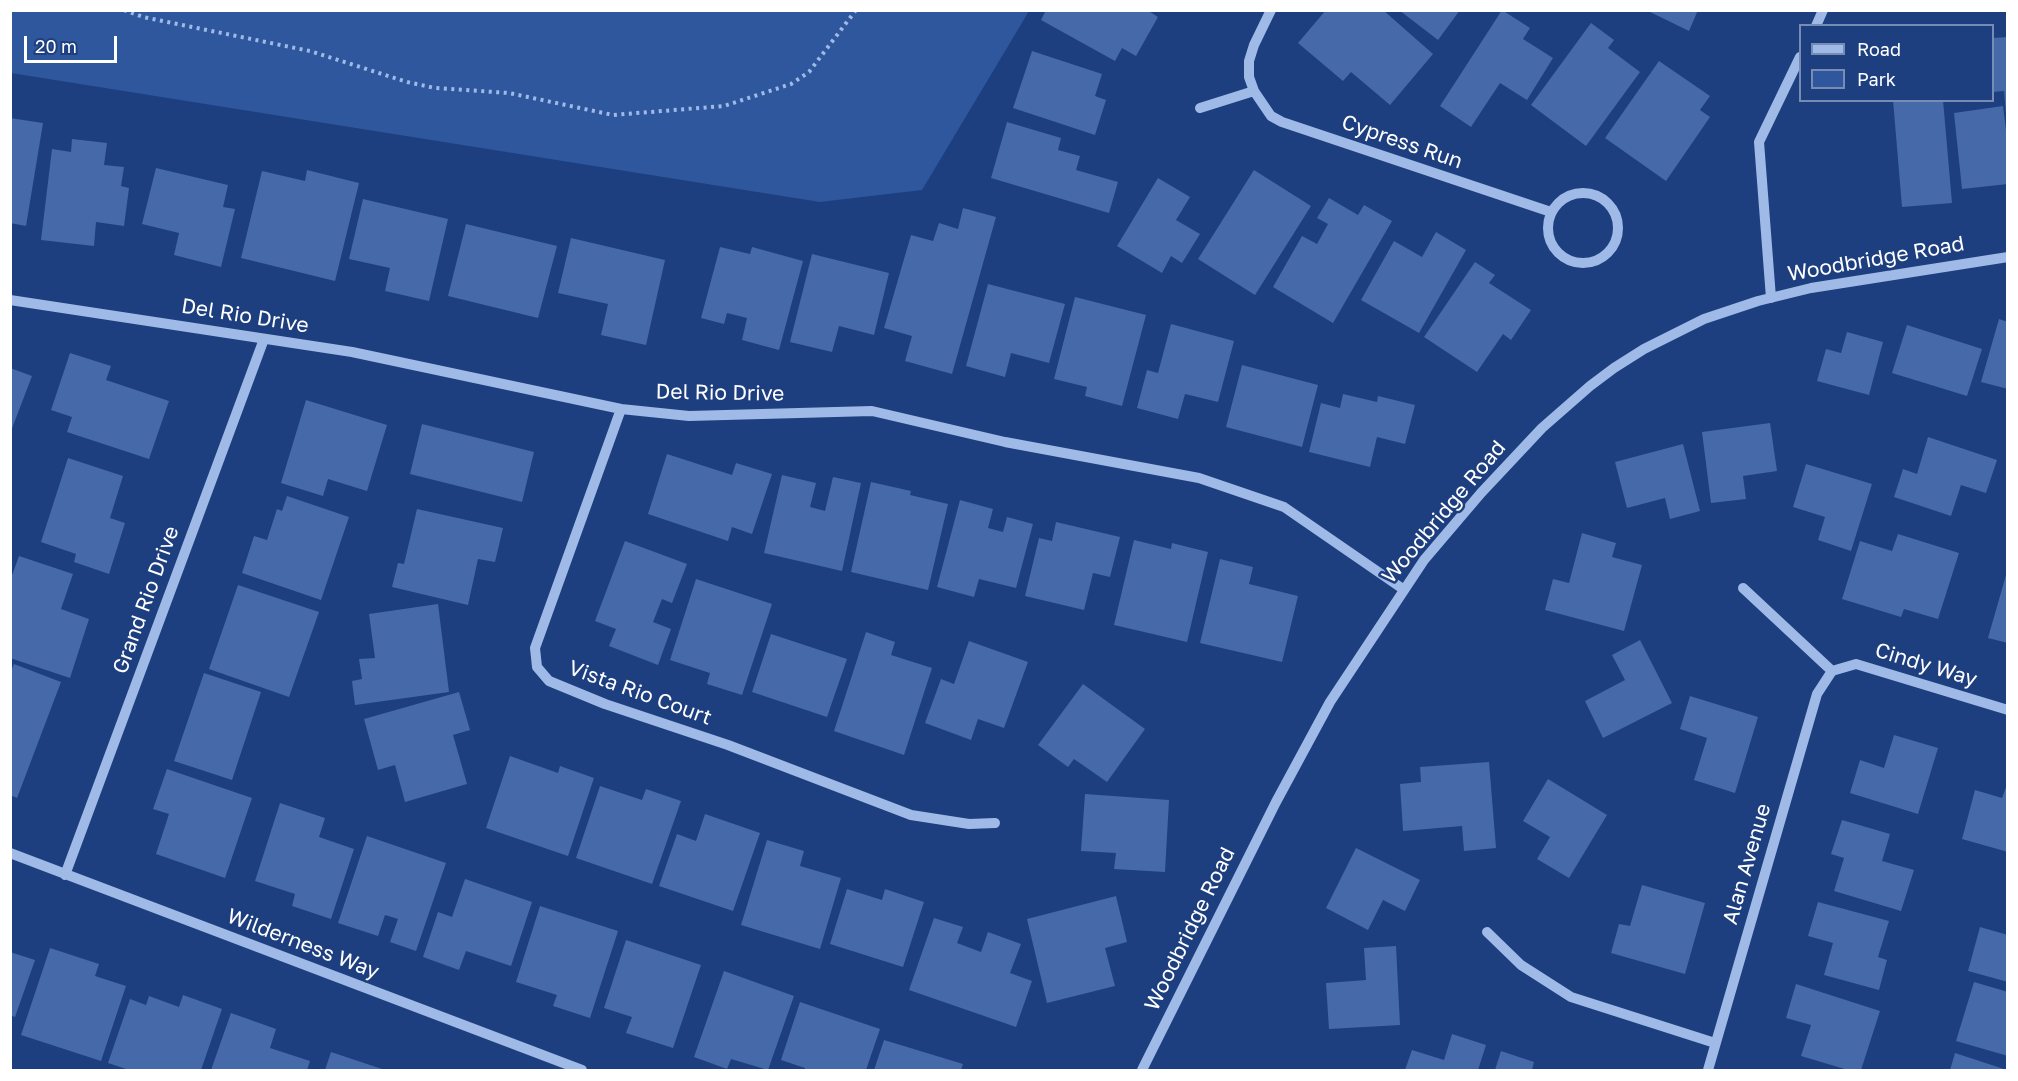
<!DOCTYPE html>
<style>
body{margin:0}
#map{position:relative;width:2018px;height:1081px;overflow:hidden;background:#1d3f7f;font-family:"Golos Text",sans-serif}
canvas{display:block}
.frame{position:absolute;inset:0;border:12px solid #fff;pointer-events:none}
.legend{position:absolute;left:1799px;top:24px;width:195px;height:78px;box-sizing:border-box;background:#1d3f7f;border:2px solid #778cb2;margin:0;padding:8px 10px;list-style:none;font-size:18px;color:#fff}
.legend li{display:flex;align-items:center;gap:12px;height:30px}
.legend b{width:30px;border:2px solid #778cb2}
.scale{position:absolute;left:24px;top:36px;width:93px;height:27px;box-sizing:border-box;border:3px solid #fff;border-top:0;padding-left:8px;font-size:18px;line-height:21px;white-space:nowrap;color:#fff;-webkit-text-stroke:4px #1d3f7f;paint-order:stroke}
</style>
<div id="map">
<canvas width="2018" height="1081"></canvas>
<div class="frame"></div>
<ul class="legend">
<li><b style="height:8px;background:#a0bae8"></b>Road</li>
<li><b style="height:16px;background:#2f579d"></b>Park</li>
</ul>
<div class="scale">20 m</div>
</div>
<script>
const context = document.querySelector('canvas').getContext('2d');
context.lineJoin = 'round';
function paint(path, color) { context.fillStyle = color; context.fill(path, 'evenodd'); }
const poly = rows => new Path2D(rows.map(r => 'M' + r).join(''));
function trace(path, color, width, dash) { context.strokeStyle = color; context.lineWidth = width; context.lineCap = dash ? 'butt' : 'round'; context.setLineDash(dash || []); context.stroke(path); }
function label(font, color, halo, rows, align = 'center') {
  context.font = font + ' "Golos Text",sans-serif'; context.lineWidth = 5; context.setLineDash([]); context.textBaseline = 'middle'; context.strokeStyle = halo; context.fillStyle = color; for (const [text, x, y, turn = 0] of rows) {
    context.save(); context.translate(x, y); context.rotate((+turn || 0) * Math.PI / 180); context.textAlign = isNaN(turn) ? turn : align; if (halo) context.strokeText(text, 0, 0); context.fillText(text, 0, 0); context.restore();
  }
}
paint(poly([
 [10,11,11,10,1029,11,922,190,820,202,11,73]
]), '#2f579d');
paint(poly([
 [1046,10,1147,10,1158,17,1136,56,1122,48,1115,61,1041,20],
 [1326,10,1383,10,1433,54,1390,105,1351,72,1343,81,1298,43],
 [1399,10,1460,10,1438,40],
 [1502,10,1530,28,1523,39,1553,58,1527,100,1500,83,1471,127,1440,106],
 [1646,10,1698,10,1689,31],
 [1591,23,1614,40,1608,48,1640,72,1586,146,1531,105],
 [2008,37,2008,114,2006,114,2004,91,1992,92,1992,38],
 [1032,51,1102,74,1095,96,1106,100,1095,135,1013,108],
 [1659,61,1710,96,1700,110,1710,117,1666,181,1605,138],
 [1893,100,1943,100,1952,203,1902,207],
 [2003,106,2008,146,2008,184,1962,189,1954,113],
 [10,118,43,123,26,226,10,223],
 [1007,122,1061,138,1058,150,1080,156,1076,170,1118,182,1109,213,991,178],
 [72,139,107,143,104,165,124,167,121,186,129,188,124,226,96,222,94,246,41,240,52,149,71,152],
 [156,168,228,185,223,207,235,209,221,267,174,255,179,233,142,224],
 [307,170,359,183,335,281,241,258,262,171,305,181],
 [1254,170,1311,206,1255,295,1198,259],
 [1158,178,1190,197,1176,220,1200,234,1182,263,1171,256,1162,273,1117,246],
 [1329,198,1358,215,1364,205,1392,221,1333,323,1273,287,1302,236,1317,244,1328,224,1317,218],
 [363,199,448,219,429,301,385,291,390,268,349,259],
 [963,208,996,217,952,374,905,361,912,336,884,328,911,235,933,241,939,223,958,229],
 [466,224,557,246,538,318,448,296],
 [1436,232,1466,250,1419,333,1361,300,1394,241,1422,257],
 [571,238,665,260,646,345,601,335,608,304,558,293],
 [720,247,750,254,752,247,803,261,779,350,742,340,747,318,727,313,724,324,701,318],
 [812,254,889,273,874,335,839,326,832,352,790,342],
 [1475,262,1495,275,1489,283,1531,310,1511,340,1503,334,1477,372,1424,337],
 [988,284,1065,304,1049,363,1011,353,1005,377,966,366],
 [1075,297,1146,315,1122,406,1085,396,1087,387,1054,379],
 [1999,319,2008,322,2008,389,1981,382],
 [1171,324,1234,341,1218,402,1185,394,1178,419,1137,408,1147,370,1158,373],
 [1907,325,1982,349,1967,396,1892,373],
 [1847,332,1883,342,1869,395,1817,381,1826,349,1841,353],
 [70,353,111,366,106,380,169,401,149,459,67,432,72,417,51,410],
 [1242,365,1318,385,1302,447,1226,427],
 [10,368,32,376,11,431,10,431],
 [1343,394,1377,402,1378,396,1415,405,1405,444,1377,437,1370,467,1309,452,1321,403,1340,408],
 [306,400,387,425,367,491,328,479,323,496,281,483],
 [1770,423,1777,471,1743,476,1746,499,1711,503,1702,432],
 [422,424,534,452,522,502,410,474],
 [1928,437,1997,460,1986,493,1961,485,1951,516,1894,497,1903,469,1917,474],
 [1683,444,1700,511,1670,519,1665,498,1627,508,1615,462],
 [667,454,732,475,736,463,772,474,752,534,732,527,728,541,648,514],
 [68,458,123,476,110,518,125,523,109,574,74,562,76,554,41,542],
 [1806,464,1872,484,1851,551,1818,540,1825,517,1793,507],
 [782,475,816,483,810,507,825,511,833,477,861,483,842,571,764,553],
 [871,482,911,491,910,495,948,504,928,590,851,572],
 [287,496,349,517,321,600,242,573,254,536,267,540,277,509,282,511],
 [960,500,993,509,988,528,1003,532,1007,517,1033,524,1016,588,979,579,974,597,937,587],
 [417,509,503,528,495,562,478,559,468,605,392,587,398,563,404,564],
 [1056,522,1120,537,1110,577,1093,573,1084,610,1025,596,1039,538,1052,541],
 [1582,533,1616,543,1612,557,1642,565,1624,631,1545,610,1553,579,1569,583],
 [1898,534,1959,553,1938,619,1904,609,1901,617,1842,599,1860,541,1892,551],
 [1134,540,1171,549,1172,543,1208,552,1187,642,1114,625],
 [625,541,687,564,672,603,662,599,653,622,671,629,658,665,609,646,616,629,595,621],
 [19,556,73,574,61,609,89,619,70,678,10,658,10,581],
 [1220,559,1253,567,1249,584,1298,596,1282,662,1200,643],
 [2008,568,2008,643,1988,638],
 [696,579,772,604,742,695,707,684,710,673,670,660],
 [238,585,319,612,289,697,209,669],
 [438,604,449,692,355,705,352,681,362,679,359,659,375,658,369,614],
 [866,632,895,642,891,655,932,668,904,755,834,731],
 [771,634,847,659,827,717,752,692],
 [1640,640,1672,703,1603,738,1585,701,1625,680,1612,655],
 [969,641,1028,662,1004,728,978,719,971,740,925,723,941,679,954,684],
 [14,664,61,682,17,798,10,795,10,673],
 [204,673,261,692,232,780,174,761],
 [1083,684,1145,729,1107,782,1074,759,1068,767,1038,745],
 [459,692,470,730,453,735,467,784,405,802,395,765,378,770,364,719],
 [1690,696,1758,717,1735,793,1694,780,1707,738,1680,729],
 [1894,735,1938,748,1918,814,1850,793,1860,760,1884,768],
 [510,756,558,773,560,766,594,778,568,856,486,828],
 [1489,762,1496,848,1464,851,1462,826,1403,831,1400,784,1421,782,1420,767],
 [167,769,252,798,225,878,156,854,169,814,153,809],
 [1548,779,1607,815,1569,878,1537,859,1550,837,1523,821],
 [2008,782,2008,852,1962,839,1975,790,2002,798],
 [600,786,642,800,646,789,681,801,652,884,576,858],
 [1085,794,1169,800,1165,872,1114,869,1116,853,1081,851],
 [280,803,325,818,319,837,354,849,331,919,292,906,295,894,255,881],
 [705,814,760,833,733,911,659,886,677,834,696,841],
 [1842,820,1890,834,1882,861,1914,870,1901,911,1834,891,1844,858,1831,854],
 [367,836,446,863,416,951,390,942,398,919,385,915,378,936,338,923],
 [767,840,804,851,800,866,841,878,820,949,741,925],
 [1356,848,1420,880,1405,911,1383,900,1368,930,1326,908],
 [465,879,532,902,511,966,466,951,459,970,423,957,438,912,452,917],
 [1642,885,1705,903,1685,974,1611,953,1619,924,1630,926],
 [847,889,882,900,885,889,924,902,903,967,830,944],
 [1116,896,1127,942,1105,948,1115,986,1047,1003,1027,919],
 [1818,902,1889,921,1878,957,1887,960,1879,990,1824,975,1833,943,1808,936],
 [540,906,618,931,590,1018,553,1006,557,995,516,982],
 [934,918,963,927,957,943,981,952,988,932,1021,944,1010,973,1032,981,1016,1027,909,990],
 [1980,927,2008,935,2008,982,1968,971],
 [626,940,701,965,673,1048,626,1033,632,1017,604,1008],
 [1396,946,1400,1025,1329,1029,1326,983,1366,980,1364,948],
 [50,948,99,964,95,976,126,986,101,1061,21,1035],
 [10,952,35,960,15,1017,10,1015],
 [724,971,794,996,768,1070,731,1059,727,1069,694,1057],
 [1974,982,2008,992,2008,1056,1956,1041],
 [1796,984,1880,1011,1861,1070,1848,1070,1801,1056,1811,1025,1786,1018],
 [183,995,222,1009,201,1070,129,1070,108,1063,130,999,146,1005,149,996,179,1007],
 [800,1002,880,1029,866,1070,805,1070,805,1068,781,1060],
 [231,1013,276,1029,270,1048,310,1061,307,1070,211,1070],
 [1452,1034,1486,1045,1478,1070,1405,1070,1412,1050,1444,1060],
 [884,1040,963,1064,961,1070,874,1070],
 [1501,1051,1534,1062,1532,1070,1495,1070],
 [331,1052,382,1069,382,1070,325,1070],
 [1955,1053,2007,1070,1950,1070]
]), '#4569a9');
trace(poly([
 [124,10,143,17,310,51,407,82,435,88,509,93,613,115,724,106,791,84,809,72,856,10]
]), '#a0bae8', 4, [3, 4.5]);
trace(poly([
 [1271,10,1254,45,1249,61,1249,77,1254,91,1271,116,1282,122,1551,212],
 [1816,26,1823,10],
 [1200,108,1254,91],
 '1548 228a35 35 0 1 1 70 0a35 35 0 1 1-70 0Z',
 [1771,298,1759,142,1800,57],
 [10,300,352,352,621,409,689,416,872,411,1005,442,1199,478,1284,507,1403,589],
 [621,409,535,648,537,667,549,681,605,704,728,745,911,815,969,824,995,823],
 [1743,588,1832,671],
 [1832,671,1856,664,2008,710],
 [10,853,582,1070],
 [65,875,264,339],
 [1487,932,1521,965,1571,997,1715,1043],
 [1142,1070,1276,802,1330,702,1424,560,1481,493,1542,428,1590,386,1614,368,1644,349,1704,319,1758,301,1811,288,2008,257],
 [1708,1070,1817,694,1832,671]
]), '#a0bae8', 10);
label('21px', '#fff', '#1d3f7f', [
 ["Cypress Run",1402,142,19],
 ["Woodbridge Road",1876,259,-10],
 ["Del Rio Drive",245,316,9],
 ["Del Rio Drive",720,393,1],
 ["Woodbridge Road",1444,512,-50],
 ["Grand Rio Drive",146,600,-70],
 ["Cindy Way",1926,665,17],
 ["Vista Rio Court",640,693,20],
 ["Alan Avenue",1747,864,-74],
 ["Woodbridge Road",1190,929,-64],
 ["Wilderness Way",303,944,21]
]);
</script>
